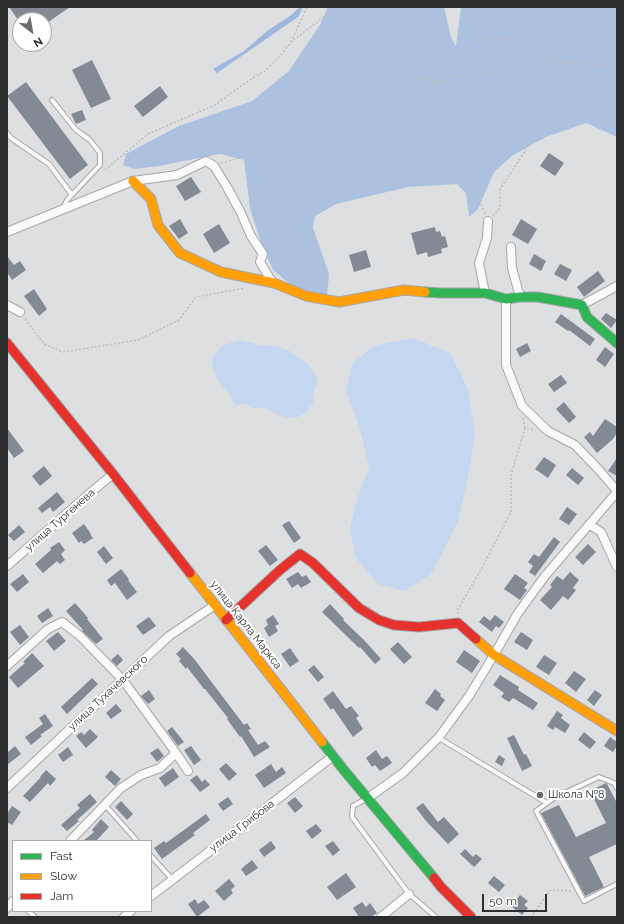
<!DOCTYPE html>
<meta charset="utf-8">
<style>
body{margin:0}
#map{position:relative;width:624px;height:924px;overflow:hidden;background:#dddfe1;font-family:Raleway,sans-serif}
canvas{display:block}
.frame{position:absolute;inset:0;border:8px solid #2c2d2e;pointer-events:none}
.legend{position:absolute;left:12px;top:840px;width:140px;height:72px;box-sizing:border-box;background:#fff;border:1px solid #ababab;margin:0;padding:5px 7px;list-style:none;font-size:12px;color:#2c2d2e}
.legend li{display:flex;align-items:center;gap:8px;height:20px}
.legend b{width:20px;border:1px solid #ababab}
.north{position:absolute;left:12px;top:12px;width:40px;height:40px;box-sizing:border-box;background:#fff;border:1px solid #ababab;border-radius:50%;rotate:149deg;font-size:11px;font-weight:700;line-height:16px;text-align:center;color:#2c2d2e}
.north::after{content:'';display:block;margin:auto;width:14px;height:18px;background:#6a6b6d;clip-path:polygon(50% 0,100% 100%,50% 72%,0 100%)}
.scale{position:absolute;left:482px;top:894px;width:65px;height:18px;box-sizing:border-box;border:2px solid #2c2d2e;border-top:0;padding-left:5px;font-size:12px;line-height:14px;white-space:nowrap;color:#2c2d2e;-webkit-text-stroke:3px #fff;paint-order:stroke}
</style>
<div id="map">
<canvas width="624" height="924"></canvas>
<div class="frame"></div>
<ul class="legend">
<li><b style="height:5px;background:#30b455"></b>Fast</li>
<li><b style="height:5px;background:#ff9f0a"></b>Slow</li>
<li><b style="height:5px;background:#e5322d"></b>Jam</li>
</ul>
<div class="north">N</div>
<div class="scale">50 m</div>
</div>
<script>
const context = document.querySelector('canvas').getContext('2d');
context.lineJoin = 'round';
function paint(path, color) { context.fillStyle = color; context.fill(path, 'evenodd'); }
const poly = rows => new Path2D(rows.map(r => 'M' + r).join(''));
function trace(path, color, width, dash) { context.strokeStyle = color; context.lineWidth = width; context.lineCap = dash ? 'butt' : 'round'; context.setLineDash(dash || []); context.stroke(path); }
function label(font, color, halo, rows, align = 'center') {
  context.font = font + ' Raleway,sans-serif'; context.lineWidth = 4; context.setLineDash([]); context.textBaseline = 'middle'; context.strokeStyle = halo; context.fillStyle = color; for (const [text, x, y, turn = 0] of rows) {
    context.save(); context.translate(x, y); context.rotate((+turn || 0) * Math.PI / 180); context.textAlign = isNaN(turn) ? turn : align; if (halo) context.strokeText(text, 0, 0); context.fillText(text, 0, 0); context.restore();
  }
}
paint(poly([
 [413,338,450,353,468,389,475,435,469,472,458,522,431,574,405,591,378,584,356,558,350,530,355,506,369,467,360,428,346,391,352,364,373,346],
 [239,340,261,345,276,346,288,350,308,364,315,375,318,381,314,390,313,404,304,414,295,418,285,417,274,413,265,408,252,408,245,404,235,405,229,393,217,379,213,368,212,358,222,346]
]), '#c4d6f0');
paint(poly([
 [328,7,444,7,451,37,456,46,461,7,617,7,617,137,586,123,546,137,513,155,494,172,478,209,469,217,466,193,457,184,408,187,336,204,315,216,313,228,329,274,327,296,292,286,273,270,262,245,250,209,244,160,220,154,159,166,134,169,123,165,126,154,179,126,252,101,289,71,320,25]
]), '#acc1e0');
paint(poly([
 [300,7,303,7,298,17,217,73,213,69,244,51,267,31,290,16]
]), '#9db7df');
paint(poly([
 [9,7,70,7,44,25,44,20,18,20],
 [92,60,111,99,91,108,72,70],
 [26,82,88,165,70,179,7,96],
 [160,86,168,97,143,117,134,106],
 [82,110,86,120,76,124,71,114],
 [549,153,564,163,555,176,540,166],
 [191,177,201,192,185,201,176,186],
 [180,219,188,233,179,239,169,226],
 [521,219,537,229,528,244,512,235],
 [219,224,230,243,214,253,203,234],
 [435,227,436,232,440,231,442,237,445,236,448,247,441,249,442,253,428,257,427,252,417,255,411,233],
 [366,250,371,267,354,272,349,255],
 [534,254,546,261,541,271,529,264],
 [7,256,14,265,20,261,26,270,12,280,7,272],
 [560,264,572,270,566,281,554,274],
 [598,271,605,281,584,297,577,287],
 [34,289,47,309,39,316,24,296],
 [606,313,617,320,611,328,601,319],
 [561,314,595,339,590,346,569,330,568,331,555,322],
 [527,343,531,351,520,357,516,349],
 [605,347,614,354,605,367,596,360],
 [561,375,567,383,554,392,548,384],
 [564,402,576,417,569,423,556,409],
 [605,419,617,427,617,433,613,439,597,453,584,437,590,432,593,436],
 [7,428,24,451,14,458,7,448],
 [544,457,556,465,548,478,535,469],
 [617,458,617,476,608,471],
 [44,466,52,476,40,486,32,476],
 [572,468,584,478,578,485,566,475],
 [57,492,65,502,53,512,50,507,42,513,38,508],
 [567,507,577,514,569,525,559,519],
 [289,521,301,538,294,543,282,525],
 [84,524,91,534,90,534,93,538,84,544,81,541,79,543,72,533],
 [19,525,25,532,14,541,8,535],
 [554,537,560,542,535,576,529,572,533,566,528,562,534,554,539,557],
 [59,542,65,550,61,554,65,560,60,564,57,561,43,573,35,564,51,550,50,548],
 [588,544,596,552,583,565,575,557],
 [266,545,278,560,270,566,258,551],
 [104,546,113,558,106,564,97,552],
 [121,569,129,579,128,580,137,592,127,600,115,583,111,586,107,580],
 [298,572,302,577,306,575,311,582,301,588,298,584,292,588,286,579],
 [570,572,579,580,573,588,576,590,568,600,563,596,551,610,540,600,552,587,550,585,557,576,563,580],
 [23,574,29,582,17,592,10,584],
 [515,574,528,583,524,588,527,590,520,600,504,589],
 [75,603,88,618,87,619,103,639,96,644,82,631,83,630,66,611],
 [330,604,344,619,343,620,365,641,381,659,375,664,360,647,359,648,322,612],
 [48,608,53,616,42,623,37,616],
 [273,615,279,624,275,626,278,631,269,637,264,628,268,625,266,620],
 [495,615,504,622,499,628,496,626,492,632,479,622,484,616,490,621],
 [149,617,156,626,143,635,136,626],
 [20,625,29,637,20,645,10,632],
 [58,632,66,641,54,651,46,641],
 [521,632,533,640,527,650,514,642],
 [398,642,412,657,404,664,390,649],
 [183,647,195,660,244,725,247,723,251,729,248,730,258,745,265,741,270,747,254,757,241,736,240,737,227,719,228,718,205,689,204,689,187,667,186,669,179,661,181,659,176,654],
 [290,648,299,661,290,667,281,654],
 [464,650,480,661,472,673,456,662],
 [32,653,44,666,18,688,9,677,25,663,23,662],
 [118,654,123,660,117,666,111,660],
 [544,655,557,663,549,675,536,667],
 [314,665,324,677,318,682,308,670],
 [574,671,586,679,576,692,565,683],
 [500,675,519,687,518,690,538,703,533,710,513,698,509,702,501,697,504,693,493,685],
 [92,678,98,684,67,714,61,707],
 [435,689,441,694,440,696,445,700,437,711,425,703],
 [149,690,155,699,148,704,141,696],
 [595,690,602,695,594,706,587,700],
 [333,691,346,709,351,706,359,716,356,718,363,729,353,737,333,708,331,710,323,699],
 [116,704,122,711,111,719,106,713],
 [557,711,563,715,561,718,570,725,565,733,555,727,553,730,547,726],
 [45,714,53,726,40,735,42,736,31,745,25,737,43,724,39,718],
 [172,727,184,742,178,746,167,731],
 [90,729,98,737,86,748,76,736,81,732,84,735],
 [584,732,596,742,590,749,578,740],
 [514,735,524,755,526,754,532,766,522,771,507,738],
 [610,737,617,742,617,746,613,752,604,746],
 [15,746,21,754,7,765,7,753],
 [191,746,201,760,194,765,184,750],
 [68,747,73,755,63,762,58,755],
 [158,748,164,756,157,762,150,753],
 [376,750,382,759,387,756,392,763,380,771,375,765,372,767,366,758],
 [499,755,505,759,502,766,495,762],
 [226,763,237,774,229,781,219,769],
 [271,764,276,772,282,767,286,773,264,788,255,775],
 [173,768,179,777,165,787,159,778],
 [46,770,56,779,50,786,48,783,30,802,23,796,41,777,40,777],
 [111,770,121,779,115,786,105,777],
 [197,775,202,782,205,779,210,785,200,792,190,780],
 [606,783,607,784,617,803,617,844,589,857,604,887,585,896,541,813,559,805,576,837,606,823,590,791],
 [90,794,97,802,77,820,79,821,67,831,61,825,80,808,77,805],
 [228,797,233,804,223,811,218,804],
 [295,797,303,806,295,813,287,803],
 [121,801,133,814,127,820,115,807],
 [423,803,438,822,444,817,459,834,448,844,426,821,416,808],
 [12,806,21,812,12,825,7,822,7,814],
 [206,814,210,820,193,833,195,835,162,859,154,848,164,841,166,843],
 [101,819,109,827,96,841,83,841,94,832,92,830],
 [316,824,322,831,312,839,306,831],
 [271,841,276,848,264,857,259,850],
 [333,841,340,850,333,856,325,846],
 [465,849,473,857,476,854,482,859,474,867,460,854],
 [252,860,258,868,246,876,241,869],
 [346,873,356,887,337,900,327,887],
 [494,876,505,885,499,892,488,883],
 [229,879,235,886,231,890,233,893,224,901,215,891],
 [520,895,528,901,524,905,528,908,522,915,511,906],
 [195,899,198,904,204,900,210,907,197,917,188,904],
 [362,902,366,907,370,903,377,913,371,917,359,917,353,908]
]), '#838a94');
const lane = poly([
 [52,100,76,130,90,140,100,153,100,165,67,200,63,209],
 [7,133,11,138,49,164,72,195],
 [439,738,547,803],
 [617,788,614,783,599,777,554,798,536,811,584,901,617,884],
 [366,799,353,806,352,817,409,894,436,917],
 [105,805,137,841],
 [151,856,172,879],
 [28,911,35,917]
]);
const street = poly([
 [7,232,133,181,177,175,206,161,214,166,227,187,240,211,251,236,263,254,260,262,269,277,274,283],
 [511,247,512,268,520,297],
 [485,293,479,263,487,238,488,221],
 [506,299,506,365,522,406,548,431,575,445,600,471,617,491],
 [7,305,20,312],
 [582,305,617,286],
 [590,525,601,532,617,567],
 [7,566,90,493,113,474],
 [7,666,48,629,62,622,79,635,123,680,176,753,188,771],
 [7,788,169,636,215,605],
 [368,798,403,773,439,737,469,696,494,655,518,613,545,576,617,492],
 [70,841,121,788,141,775,160,768,176,753],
 [151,896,257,815,333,756],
 [7,908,13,901],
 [124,917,131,911],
 [381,917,409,894]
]);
const fast = poly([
 [425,292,441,293,485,293,506,299,520,297,538,297,582,305,587,317,617,343],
 [322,742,343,769,434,878]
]);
const slow = poly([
 [133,181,151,199,158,225,180,253,221,272,274,283,306,296,339,302,404,290,425,292],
 [190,573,322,742],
 [476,639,494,655,617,731]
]);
const jam = poly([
 [7,343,113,474,190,573],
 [226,620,280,570,300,554,313,563,359,608,379,620,394,625,419,627,458,623,476,639],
 [434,878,441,887,471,917]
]);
trace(lane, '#a5a6a8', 6);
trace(street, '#a5a6a8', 10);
trace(fast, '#a5a6a8', 11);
trace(slow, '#a5a6a8', 11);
trace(jam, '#a5a6a8', 11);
trace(poly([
 [416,7,437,83,467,162,479,200,485,214],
 [479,7,483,24,491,38,516,40,575,64,557,92,543,124,530,142,522,156,500,189,500,208,493,215],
 [291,42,307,7],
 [425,76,432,65,454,56,475,42,491,38],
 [221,163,254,154,321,122,424,76,437,83,453,76,485,74,519,60,617,66],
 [105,170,148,134,215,105,245,83,265,71,282,54,291,42,337,7],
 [25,319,44,344,63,352,138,340,179,320,196,297,245,288],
 [523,418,525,428],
 [458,614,457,611,482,568,511,512,511,475,525,428,534,430],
 [531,917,550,890,571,891]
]), '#bdbdbf', 1.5, [2, 2]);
trace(lane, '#fafafa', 4);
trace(street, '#fafafa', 8);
trace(fast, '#30b455', 9);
trace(slow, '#ff9f0a', 9);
trace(jam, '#e5322d', 9);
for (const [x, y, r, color] of [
 [540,795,4,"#6a6b6d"]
]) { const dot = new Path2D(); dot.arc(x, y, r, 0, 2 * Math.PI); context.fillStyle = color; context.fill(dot); trace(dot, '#fff', 1.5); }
label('11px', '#2c2d2e', '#fff', [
 ["улица Тургенева",60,520,-41],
 ["улица Карла Маркса",246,625,52],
 ["улица Тухачевского",108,693,-43],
 ["улица Грибова",242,826,-37]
]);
label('11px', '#2c2d2e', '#fff', [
 ["Школа №8",548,795]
], 'left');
</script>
